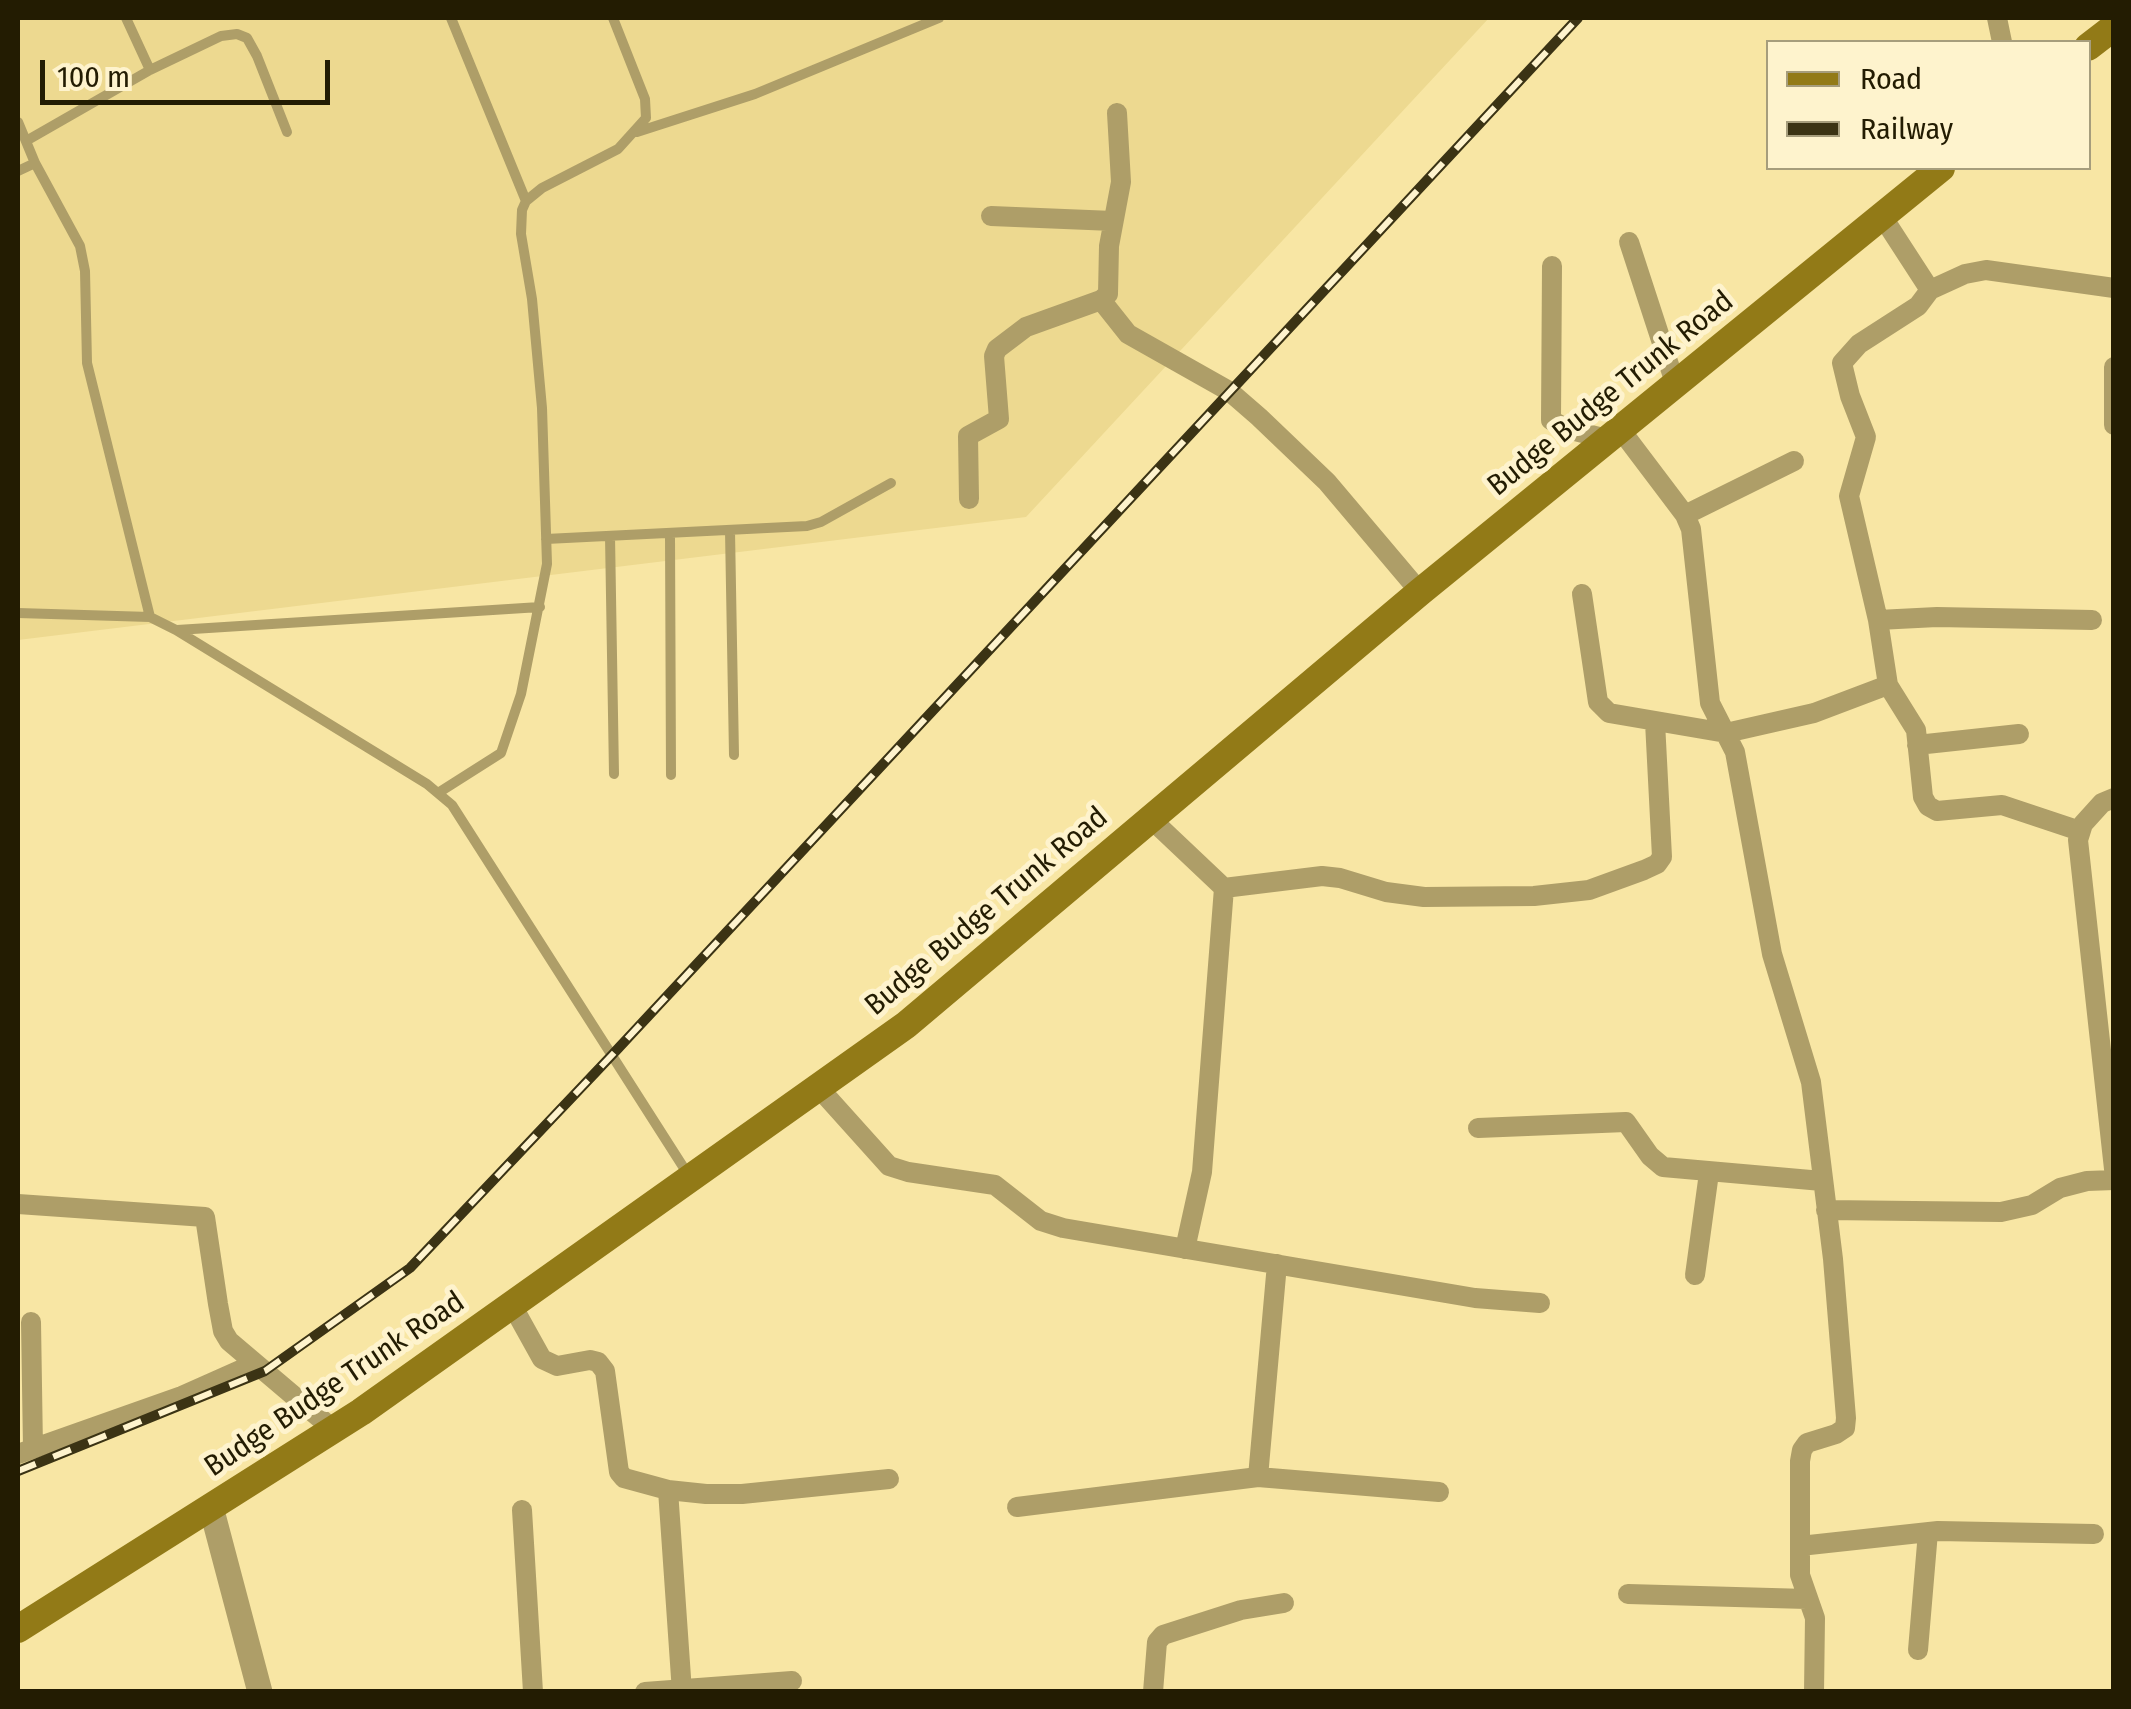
<!DOCTYPE html>
<style>
body{margin:0}
#map{position:relative;width:2131px;height:1709px;overflow:hidden;background:#f8e6a4;font-family:"Fira Sans Condensed",sans-serif}
canvas{display:block}
.frame{position:absolute;inset:0;border:20px solid #231c02;pointer-events:none}
.legend{position:absolute;left:1766px;top:40px;width:325px;height:130px;box-sizing:border-box;background:#fef3cd;border:2px solid #a69d7c;margin:0;padding:12px 18px;list-style:none;font-size:30px;color:#231c02}
.legend li{display:flex;align-items:center;gap:20px;height:50px}
.legend b{width:50px;border:2px solid #a69d7c}
.scale{position:absolute;left:40px;top:60px;width:290px;height:45px;box-sizing:border-box;border:5px solid #231c02;border-top:0;padding-left:12px;font-size:30px;line-height:35px;white-space:nowrap;color:#231c02;-webkit-text-stroke:8px #fef3cd;paint-order:stroke}
</style>
<div id="map">
<canvas width="2131" height="1709"></canvas>
<div class="frame"></div>
<ul class="legend">
<li><b style="height:12px;background:#927a17"></b>Road</li>
<li><b style="height:12px;background:#3b3314"></b>Railway</li>
</ul>
<div class="scale">100 m</div>
</div>
<script>
const context = document.querySelector('canvas').getContext('2d');
context.lineJoin = 'round';
function paint(path, color) { context.fillStyle = color; context.fill(path, 'evenodd'); }
const poly = rows => new Path2D(rows.map(r => 'M' + r).join(''));
function trace(path, color, width, dash) { context.strokeStyle = color; context.lineWidth = width; context.lineCap = dash ? 'butt' : 'round'; context.setLineDash(dash || []); context.stroke(path); }
function label(font, color, halo, rows, align = 'center') {
  context.font = font + ' "Fira Sans Condensed",sans-serif'; context.lineWidth = 10; context.setLineDash([]); context.textBaseline = 'middle'; context.strokeStyle = halo; context.fillStyle = color; for (const [text, x, y, turn = 0] of rows) {
    context.save(); context.translate(x, y); context.rotate((+turn || 0) * Math.PI / 180); context.textAlign = isNaN(turn) ? turn : align; if (halo) context.strokeText(text, 0, 0); context.fillText(text, 0, 0); context.restore();
  }
}
paint(poly([
 [18,18,1489,18,1026,517,18,640]
]), '#edd990');
trace(poly([
 [126,18,150,70],
 [451,18,526,201],
 [18,122,35,163,80,246,85,271,87,363,150,617],
 [637,132,755,94,939,18],
 [26,141,150,70,221,36,237,34,247,38,257,56,287,132],
 [18,171,35,163],
 [730,531,734,755],
 [670,534,671,775],
 [610,536,614,774],
 [546,539,807,526,821,522,891,483],
 [18,613,150,617,176,630,427,784,452,805,689,1176],
 [177,630,540,607],
 [438,793,501,753,521,694,547,564,542,408,532,299,521,234,522,210,526,201,542,188,618,149,646,118,645,99,613,18]
]), '#ae9e68', 10);
trace(poly([
 [1997,18,2002,42],
 [991,216,1113,221],
 [1882,216,1930,290,1918,306,1859,344,1842,363,1850,396,1866,437,1849,496,1878,620,1888,685,1916,730,1923,797,1928,806,1937,811,2002,805,2080,831],
 [1629,242,1675,383],
 [1552,266,1551,420,1567,429,1607,439],
 [1930,290,1965,274,1986,270,2114,288],
 [1101,300,1128,334,1229,391,1259,417,1327,482,1420,592],
 [2114,367,2114,425],
 [1620,429,1685,515,1691,529,1710,703,1735,752,1772,954,1811,1082,1833,1259,1846,1418,1845,1428,1836,1434,1807,1443,1802,1450,1800,1461,1800,1575,1815,1618,1814,1692],
 [969,499,968,436,999,419,994,356,997,349,1026,327,1101,300,1108,294,1109,246,1121,182,1117,113],
 [1685,515,1794,461],
 [1582,594,1598,702,1609,713,1726,733,1814,713,1888,685],
 [1878,620,1937,617,2092,620],
 [1917,745,2019,734],
 [2114,798,2102,803,2083,824,2078,840,2114,1169],
 [1150,818,1224,888],
 [818,1087,889,1166,908,1172,995,1185,1041,1221,1063,1228,1475,1298,1540,1303],
 [1478,1128,1626,1122,1650,1156,1663,1167,1822,1181],
 [18,1204,205,1217,218,1304,223,1331,229,1341,334,1430],
 [1826,1210,2001,1212,2032,1205,2060,1188,2087,1181,2114,1180],
 [1185,1249,1202,1172,1224,888,1322,876,1340,878,1386,892,1424,897,1534,896,1589,890,1644,870,1657,864,1662,857,1655,722],
 [1695,1275,1709,1173],
 [512,1305,542,1359,557,1366,590,1360,598,1362,605,1371,619,1472,624,1478,668,1490,706,1494,742,1494,889,1479],
 [31,1322,33,1449],
 [18,1454,182,1396,254,1364],
 [1258,1477,1277,1264],
 [668,1490,682,1692],
 [1017,1507,1258,1477,1439,1492],
 [522,1510,533,1692],
 [1800,1546,1938,1531,2094,1534],
 [1628,1594,1807,1599],
 [1918,1650,1928,1532],
 [645,1692,792,1681],
 [1153,1692,1157,1642,1163,1635,1241,1610,1284,1603]
]), '#ae9e68', 20);
trace(poly([
 [211,1507,260,1692]
]), '#ae9e68', 25);
trace(poly([
 [2088,47,2114,27],
 [18,1629,361,1412,906,1025,1420,592,1941,168]
]), '#927a17', 28);
const rail = poly([
 [18,1471,265,1371,410,1268,612,1055,1578,18]
]);
trace(rail, '#3b3314', 10);
trace(rail, '#fef3cd', 6, [19]);
label('30px', '#231c02', '#fef3cd', [
 ["Budge Budge Trunk Road",1611,394,-39],
 ["Budge Budge Trunk Road",987,912,-40],
 ["Budge Budge Trunk Road",335,1385,-34]
]);
</script>
